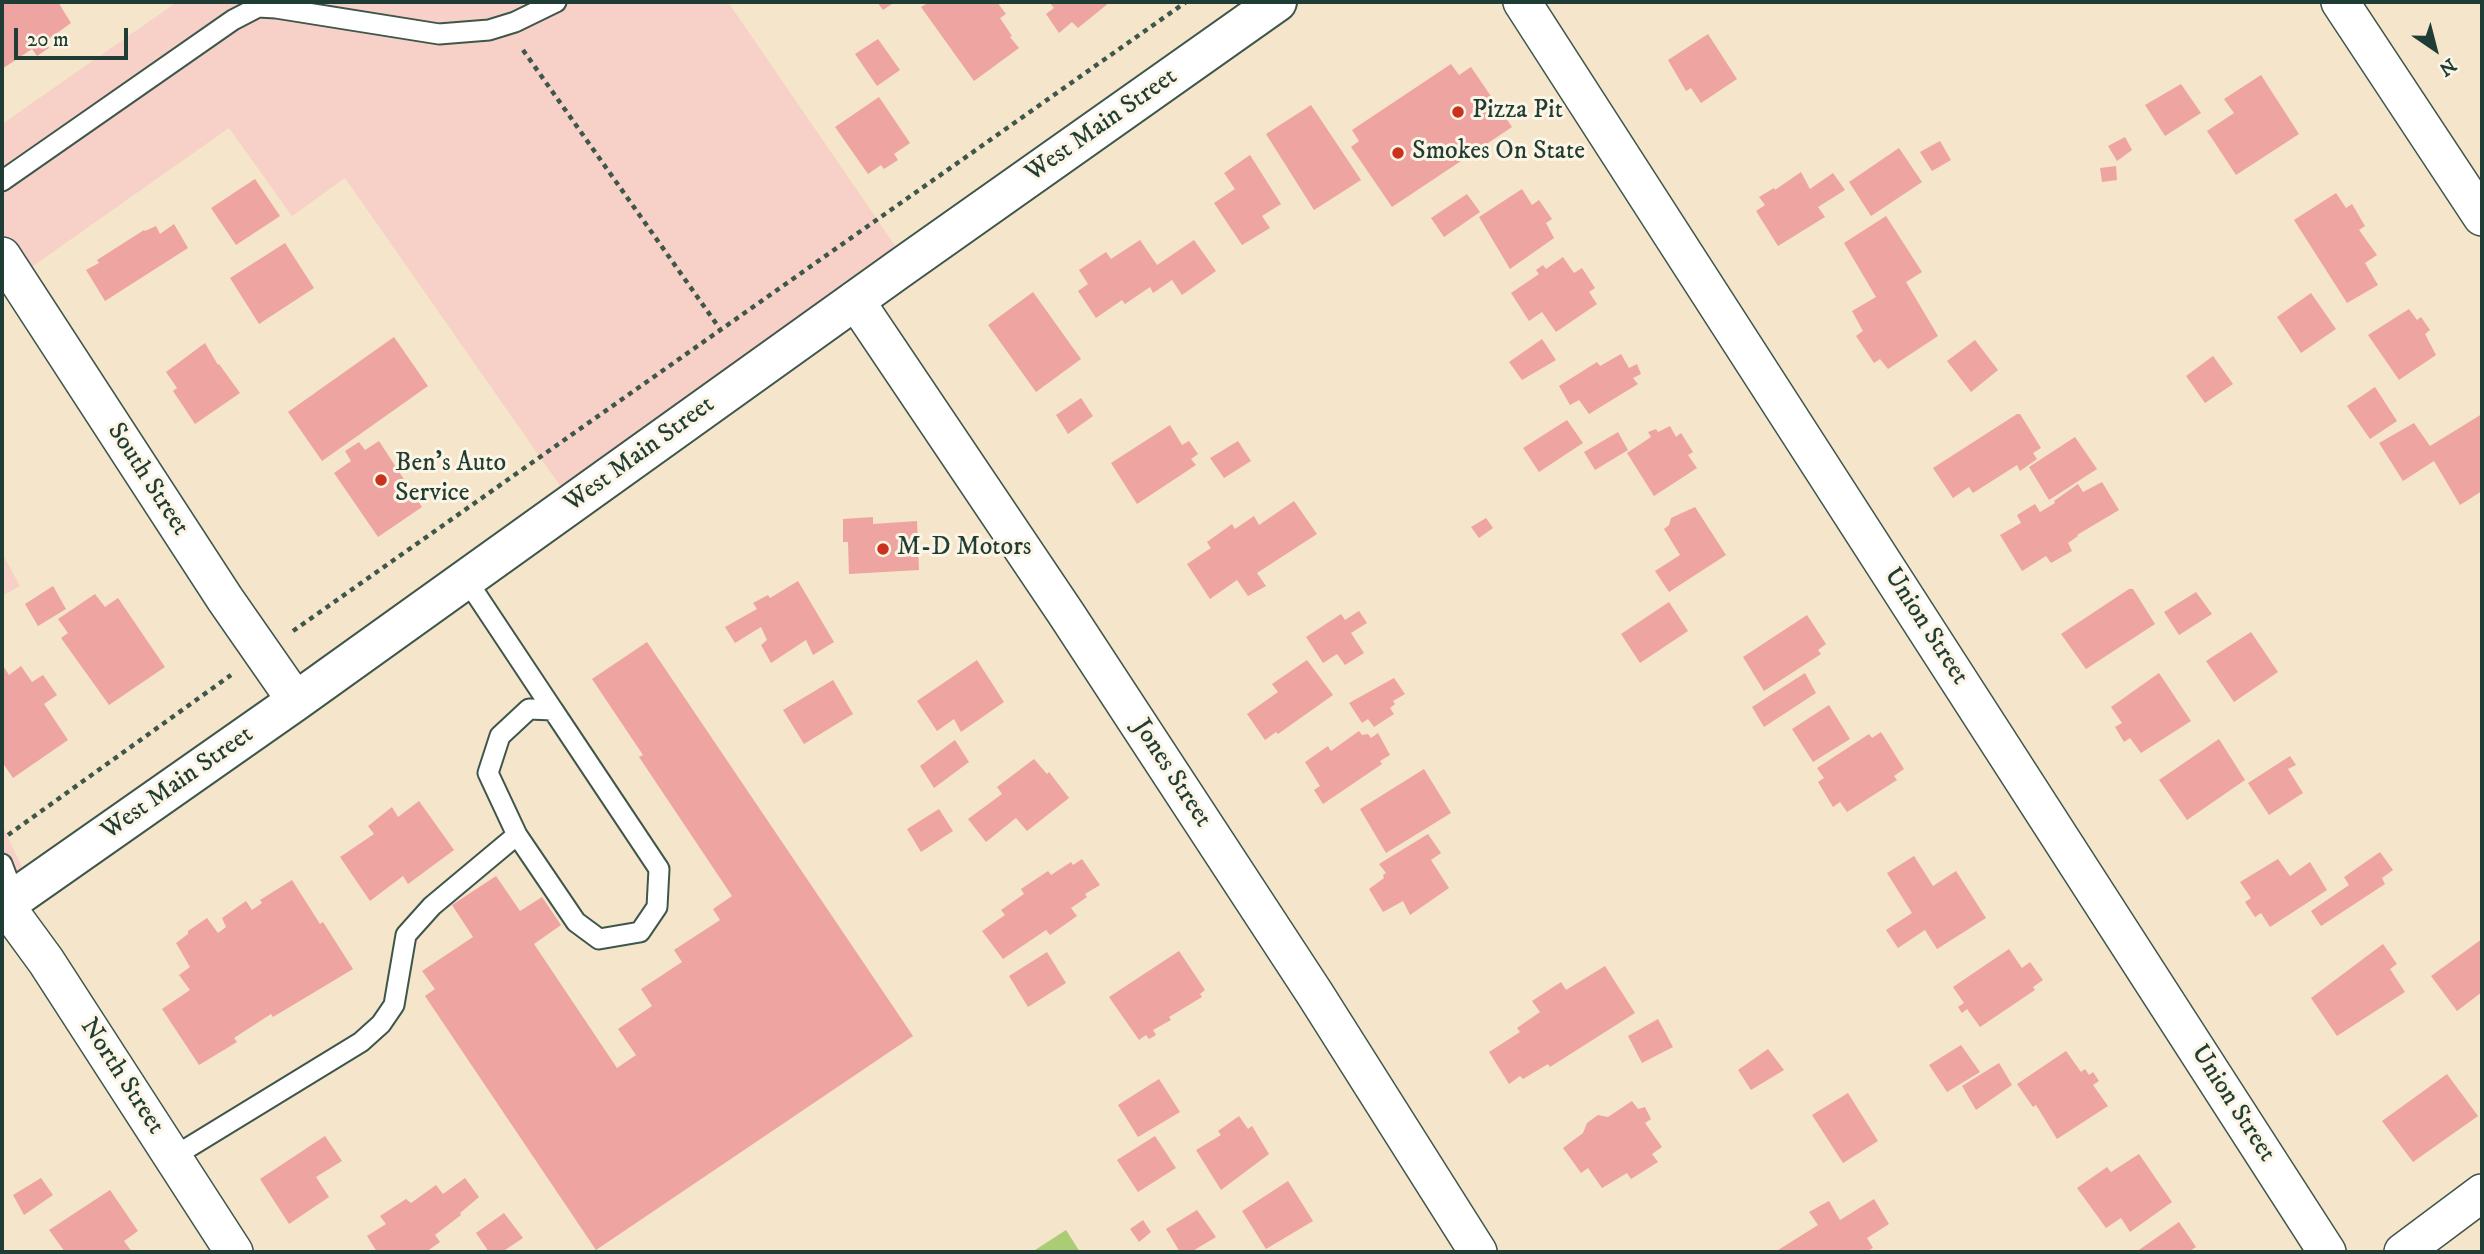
<!DOCTYPE html>
<style>
body{margin:0}
#map{position:relative;width:2484px;height:1254px;overflow:hidden;background:#f5e5cb;font-family:"IM FELL DW Pica",serif}
canvas{display:block}
.frame{position:absolute;inset:0;border:4px solid #1f3d34;pointer-events:none}
.north{position:absolute;left:2400px;top:14px;width:70px;height:70px;-webkit-text-stroke:5px #fcf5e5;paint-order:stroke;rotate:145deg;font-size:19px;font-weight:700;line-height:28px;text-align:center;color:#1f3d34}
.north::after{content:'';display:block;margin:auto;width:24px;height:32px;background:#1f3d34;clip-path:polygon(50% 0,100% 100%,50% 72%,0 100%)}
.scale{position:absolute;left:14px;top:28px;width:114px;height:32px;box-sizing:border-box;border:4px solid #1f3d34;border-top:0;padding-left:9px;font-size:21px;line-height:24px;white-space:nowrap;color:#1f3d34;-webkit-text-stroke:5px #fcf5e5;paint-order:stroke}
</style>
<div id="map">
<canvas width="2484" height="1254"></canvas>
<div class="frame"></div>
<div class="north">N</div>
<div class="scale">20 m</div>
</div>
<script>
const context = document.querySelector('canvas').getContext('2d');
context.lineJoin = 'round';
function paint(path, color) { context.fillStyle = color; context.fill(path, 'evenodd'); }
const poly = rows => new Path2D(rows.map(r => 'M' + r).join(''));
function trace(path, color, width, dash) { context.strokeStyle = color; context.lineWidth = width; context.lineCap = dash ? 'butt' : 'round'; context.setLineDash(dash || []); context.stroke(path); }
function label(font, color, halo, rows, align = 'center') {
  context.font = font + ' "IM FELL DW Pica",serif'; context.lineWidth = 6; context.setLineDash([]); context.textBaseline = 'middle'; context.strokeStyle = halo; context.fillStyle = color; for (const [text, x, y, turn = 0] of rows) {
    context.save(); context.translate(x, y); context.rotate((+turn || 0) * Math.PI / 180); context.textAlign = isNaN(turn) ? turn : align; if (halo) context.strokeText(text, 0, 0); context.fillText(text, 0, 0); context.restore();
  }
}
paint(poly([
 [177,2,728,2,907,263,572,503,345,178,292,216,229,128,16,278,2,256,2,124],
 [2,553,20,586,2,596],
 [2,825,31,886,2,907]
]), '#f7d1c7');
paint(poly([
 [1066,1230,1080,1252,1032,1252]
]), '#aacc75');
paint(poly([
 [2,2,58,2,71,23,46,41,49,48,37,56,32,49,2,69],
 [877,2,895,2,883,10],
 [929,2,997,2,1006,14,1000,18,1012,36,1010,37,1019,48,974,81,921,7],
 [1049,2,1110,2,1078,28,1072,22,1059,33,1046,14,1054,8],
 [1708,34,1737,79,1701,103,1691,88,1686,91,1668,60],
 [878,39,900,70,877,86,855,54],
 [1451,64,1459,75,1471,67,1512,127,1392,207,1351,147,1359,141,1352,130],
 [2261,75,2299,134,2236,175,2207,131,2234,113,2224,99],
 [2181,84,2201,113,2165,136,2145,105],
 [879,97,910,143,894,154,898,160,884,169,881,165,868,174,835,127],
 [1311,105,1361,180,1314,210,1266,134],
 [2125,137,2132,150,2117,161,2108,146],
 [1940,141,1951,160,1932,171,1920,152],
 [1899,148,1922,182,1871,216,1849,182],
 [1250,155,1281,204,1262,216,1270,228,1242,245,1214,203,1235,189,1224,173],
 [2116,166,2117,180,2102,182,2100,168],
 [1801,172,1810,189,1833,173,1845,190,1818,207,1825,217,1778,246,1756,211,1765,205,1759,197,1774,188,1775,190],
 [255,179,280,216,236,245,211,208],
 [1522,189,1532,205,1539,200,1552,219,1546,223,1554,238,1510,269,1479,217],
 [2336,193,2346,208,2352,204,2365,226,2359,230,2377,255,2365,263,2378,285,2347,303,2294,220],
 [1467,194,1480,212,1444,237,1431,218],
 [1886,216,1922,272,1906,282,1938,336,1888,369,1880,359,1874,363,1856,336,1863,331,1852,311,1876,297,1844,243],
 [174,224,188,248,105,301,86,270,99,263,97,260,144,230,145,231,156,226,160,234],
 [1140,240,1157,265,1194,240,1216,271,1182,295,1172,280,1153,293,1150,287,1125,304,1122,300,1096,318,1078,291,1088,284,1079,270,1106,252,1111,259],
 [285,243,314,288,259,324,230,278],
 [1563,257,1574,273,1582,268,1595,288,1589,292,1597,304,1556,332,1542,312,1529,321,1511,293,1539,274,1536,270,1543,265,1546,269],
 [1033,292,1081,359,1036,392,988,325],
 [2311,293,2336,329,2301,353,2277,317],
 [2409,309,2417,320,2421,317,2430,330,2425,334,2436,355,2399,380,2368,335],
 [394,337,428,386,322,461,288,412],
 [1542,339,1556,360,1522,380,1509,362],
 [1975,340,1998,370,1971,392,1947,361],
 [205,343,218,365,219,364,240,393,195,424,173,391,177,388,166,372],
 [1621,354,1629,368,1637,364,1641,374,1633,378,1638,384,1589,414,1579,400,1570,405,1559,386,1597,362,1600,366],
 [2213,356,2233,384,2205,403,2186,376],
 [2375,387,2397,421,2370,439,2347,406],
 [1081,398,1093,416,1068,434,1056,415],
 [2017,414,2020,414,2041,448,2033,453,2037,459,2020,471,2017,465,1973,493,1969,487,1953,498,1933,468],
 [2482,414,2482,491,2460,505,2434,461,2403,481,2379,443,2414,423,2430,446],
 [1567,420,1583,443,1539,472,1523,448],
 [1170,425,1182,445,1189,441,1198,454,1191,459,1196,465,1137,504,1111,463],
 [1670,426,1676,437,1681,433,1693,452,1688,455,1697,468,1654,496,1627,453,1651,437,1648,432,1656,429,1658,432],
 [1618,432,1628,450,1595,470,1584,452],
 [2075,437,2097,469,2049,500,2029,467],
 [379,441,422,507,378,537,334,473,351,461,345,451,359,442,365,450],
 [1238,441,1251,461,1224,478,1210,458],
 [2102,482,2119,510,2077,535,2078,536,2068,543,2072,551,2051,563,2046,556,2022,571,2000,535,2021,523,2017,515,2035,504,2040,512,2055,503,2054,501,2078,484,2083,492],
 [1294,501,1317,534,1257,573,1266,586,1248,596,1237,580,1210,599,1187,564,1211,548,1207,542,1232,524,1235,529,1254,516,1259,525],
 [1695,507,1726,555,1669,592,1655,571,1680,555,1664,529,1669,525,1671,518],
 [873,517,873,524,917,521,919,570,849,574,848,542,843,542,843,519],
 [1486,518,1493,528,1479,538,1471,527],
 [798,581,834,642,813,655,806,640,771,663,761,645,767,640,761,627,735,643,725,627,757,609,753,603,768,595,770,598],
 [53,586,66,609,38,626,25,604],
 [2129,589,2133,589,2155,624,2086,669,2061,634],
 [2196,592,2212,614,2179,635,2164,612],
 [95,594,105,607,118,598,165,667,109,705,61,638,68,633,58,619],
 [1669,602,1688,631,1640,663,1621,634],
 [1359,611,1367,623,1351,633,1364,653,1345,665,1337,654,1323,663,1306,637,1341,614,1345,620],
 [1807,615,1826,644,1818,650,1821,654,1764,691,1743,657],
 [2251,632,2278,672,2234,702,2206,661],
 [647,642,913,1036,596,1250,425,996,435,989,422,971,473,937,452,905,496,876,520,911,542,897,561,925,534,944,617,1068,636,1055,618,1029,652,1006,641,989,682,962,674,950,720,920,713,909,732,896,639,757,643,755,592,679],
 [977,660,1004,702,961,732,954,719,937,731,917,701],
 [1307,660,1333,695,1278,734,1276,732,1265,740,1247,714,1278,692,1272,684],
 [2,664,9,675,21,666,32,682,43,675,57,695,44,704,68,740,13,778,2,762],
 [1805,673,1816,693,1764,727,1752,707],
 [2159,673,2191,721,2141,753,2130,738,2124,742,2115,727,2122,723,2111,707],
 [1394,678,1405,694,1393,701,1395,704,1390,708,1394,714,1374,727,1368,719,1362,723,1349,703],
 [833,680,853,714,804,744,783,710],
 [1829,705,1850,739,1813,762,1792,729],
 [1359,731,1362,735,1368,734,1371,738,1378,733,1390,755,1380,761,1382,764,1323,804,1314,790,1320,786,1305,762,1328,746,1331,751],
 [1881,732,1904,769,1894,776,1897,780,1847,812,1840,802,1833,807,1818,782,1824,778,1817,768,1869,734,1872,738],
 [2219,739,2245,780,2187,820,2159,780],
 [955,740,969,762,934,788,920,766],
 [2290,756,2296,765,2288,769,2303,793,2269,815,2248,783],
 [1034,759,1047,774,1049,772,1069,798,1027,831,1016,818,986,842,968,819,1002,794,997,787],
 [1424,769,1451,813,1386,853,1360,809],
 [419,801,454,850,408,884,403,876,370,901,340,857,374,834,368,826,392,807,398,817],
 [939,809,953,831,921,852,907,829],
 [1428,834,1441,853,1431,860,1449,888,1410,915,1403,901,1383,912,1369,889,1384,878,1383,875,1386,873,1379,864],
 [2380,852,2393,870,2382,878,2385,884,2321,926,2311,911,2349,885,2344,877],
 [1914,856,1933,886,1956,871,1986,918,1937,949,1925,930,1898,948,1886,930,1912,913,1887,873],
 [1082,859,1100,885,1085,894,1087,897,1071,908,1077,916,1050,935,1046,930,1003,959,982,931,1005,915,1001,910,1024,894,1021,889,1048,871,1051,875,1071,862,1073,865],
 [2278,859,2290,876,2310,862,2327,890,2270,927,2261,913,2255,917,2245,902,2251,898,2240,882],
 [292,880,320,924,323,922,353,969,273,1017,271,1014,234,1038,237,1042,199,1065,162,1009,190,990,179,975,190,967,176,943,188,934,188,931,207,918,218,933,226,927,222,918,246,901,252,910,262,903,260,900],
 [2482,939,2482,992,2457,1011,2431,976],
 [2383,944,2397,964,2390,969,2405,992,2337,1036,2311,998],
 [2009,949,2022,968,2030,962,2043,980,2033,987,2035,990,1980,1027,1967,1009,1962,1013,1958,1007,1964,1003,1953,987],
 [1179,951,1205,990,1200,994,1202,997,1169,1017,1171,1020,1153,1030,1156,1035,1149,1039,1146,1035,1139,1040,1109,997],
 [1047,952,1066,983,1028,1007,1009,976],
 [1605,966,1635,1013,1550,1067,1548,1064,1523,1079,1520,1076,1509,1084,1489,1052,1520,1032,1517,1028,1540,1012,1532,1001,1561,982,1566,990],
 [1658,1019,1673,1047,1642,1063,1628,1036],
 [1961,1045,1980,1072,1947,1092,1929,1065],
 [1768,1049,1784,1070,1751,1090,1738,1070],
 [2066,1051,2081,1072,2085,1069,2089,1075,2093,1072,2099,1081,2093,1085,2108,1106,2057,1139,2036,1105,2033,1107,2017,1084],
 [1999,1063,2012,1085,1976,1110,1962,1086],
 [2447,1074,2478,1116,2413,1162,2382,1121],
 [1159,1079,1180,1112,1138,1137,1118,1105],
 [1848,1093,1878,1141,1843,1163,1812,1115],
 [1632,1101,1638,1109,1645,1107,1651,1119,1645,1123,1662,1147,1652,1154,1658,1162,1631,1179,1627,1173,1602,1188,1588,1168,1581,1173,1563,1148,1583,1133,1587,1123,1598,1115,1608,1117],
 [1239,1116,1248,1129,1252,1126,1269,1154,1221,1190,1196,1150,1221,1135,1218,1131],
 [325,1136,342,1161,316,1177,329,1197,289,1224,260,1179],
 [1155,1136,1176,1168,1138,1192,1117,1160],
 [2139,1154,2172,1202,2130,1232,2121,1218,2106,1228,2077,1188,2107,1167,2111,1172],
 [41,1178,53,1195,24,1215,13,1195],
 [465,1178,479,1197,460,1213,461,1215,435,1235,440,1242,426,1252,377,1252,367,1236,386,1224,380,1216,406,1199,411,1203,436,1185,443,1194],
 [1288,1181,1313,1221,1266,1249,1242,1211],
 [110,1190,138,1231,124,1241,132,1252,65,1252,49,1230],
 [1874,1199,1889,1224,1867,1238,1873,1248,1866,1252,1775,1252,1818,1225,1809,1212,1829,1201,1840,1220],
 [1197,1210,1216,1237,1191,1252,1180,1252,1166,1229],
 [504,1213,523,1238,502,1252,489,1252,476,1233],
 [1143,1220,1151,1232,1139,1242,1130,1229],
 [2179,1222,2196,1247,2188,1252,2136,1252]
]), '#eea4a1');
const lane = poly([
 [2,181,233,20,258,7,276,8,439,34,489,30,515,22,556,2],
 [466,579,553,710],
 [529,709,553,710,659,869,657,907,640,932,599,939,576,922,517,835,488,773,500,736,529,709],
 [2,864,15,898],
 [173,1157,361,1042,381,1024,394,1005,406,935,432,906,517,835]
]);
const street = poly([
 [1522,2,2327,1252],
 [2340,2,2482,217],
 [2,256,225,599,296,701],
 [855,300,1067,615,1315,994,1478,1252],
 [5,905,46,961,234,1252],
 [2403,1252,2482,1193]
]);
const secondary = poly([
 [2,907,296,701,899,269,1277,2]
]);
trace(lane, '#3f564b', 23);
trace(street, '#3f564b', 40);
trace(secondary, '#3f564b', 42);
trace(poly([
 [523,50,720,329],
 [293,631,1186,2],
 [8,835,231,675]
]), '#3f564b', 4.5, [5, 5]);
trace(lane, '#fff', 19);
trace(street, '#fff', 37);
trace(secondary, '#fff', 38);
for (const [x, y, r, color] of [
 [1458,112,7,"#c8321e"],
 [1398,153,7,"#c8321e"],
 [381,480,7,"#c8321e"],
 [883,549,7,"#c8321e"]
]) { const dot = new Path2D(); dot.arc(x, y, r, 0, 2 * Math.PI); context.fillStyle = color; context.fill(dot); trace(dot, '#fcf5e5', 2.5); }
label('26px', '#1f3d34', '#fcf5e5', [
 ["Pizza Pit",1472,112],
 ["Smokes On State",1412,153],
 ["Ben's Auto",395,465],
 ["Service",395,495],
 ["M-D Motors",897,549]
], 'left');
label('26px', '#1f3d34', '#fcf5e5', [
 ["West Main Street",1102,126,-35],
 ["West Main Street",640,455,-36],
 ["South Street",147,480,57],
 ["Union Street",1925,627,57],
 ["Jones Street",1171,774,57],
 ["West Main Street",178,784,-35],
 ["North Street",121,1077,57],
 ["Union Street",2232,1104,57]
]);
</script>
